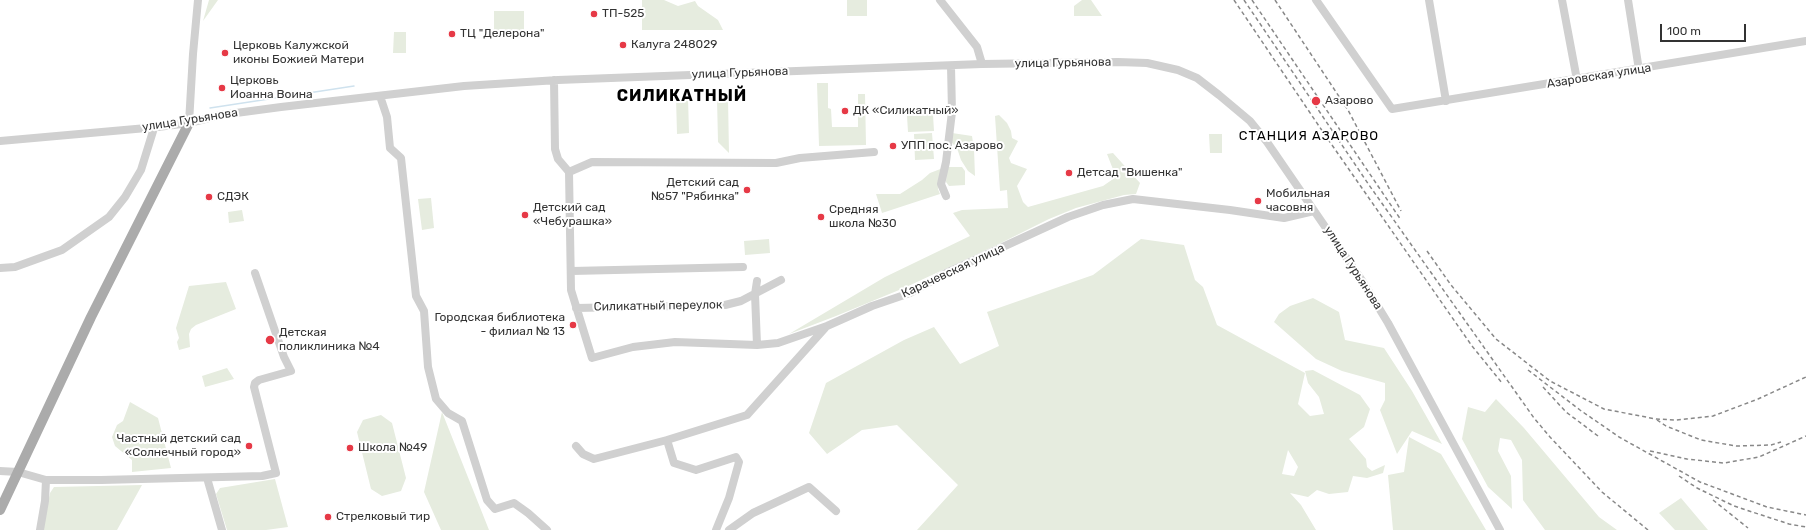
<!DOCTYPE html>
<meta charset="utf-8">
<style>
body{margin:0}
#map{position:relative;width:1806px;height:530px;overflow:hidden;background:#fff;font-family:Rubik,sans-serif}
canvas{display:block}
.scale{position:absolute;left:1660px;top:24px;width:86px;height:18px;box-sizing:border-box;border:2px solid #333;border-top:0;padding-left:5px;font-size:12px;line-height:14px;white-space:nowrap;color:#333;-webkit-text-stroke:3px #fff;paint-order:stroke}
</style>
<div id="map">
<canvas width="1806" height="530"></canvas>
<div class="scale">100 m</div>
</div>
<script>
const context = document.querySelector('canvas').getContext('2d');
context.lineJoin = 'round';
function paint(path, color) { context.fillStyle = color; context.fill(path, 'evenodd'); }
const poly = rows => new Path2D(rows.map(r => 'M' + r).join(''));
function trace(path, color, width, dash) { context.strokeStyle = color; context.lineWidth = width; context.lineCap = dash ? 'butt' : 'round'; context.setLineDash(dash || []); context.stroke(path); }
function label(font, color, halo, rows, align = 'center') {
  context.font = font + ' Rubik,sans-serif'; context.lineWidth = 4; context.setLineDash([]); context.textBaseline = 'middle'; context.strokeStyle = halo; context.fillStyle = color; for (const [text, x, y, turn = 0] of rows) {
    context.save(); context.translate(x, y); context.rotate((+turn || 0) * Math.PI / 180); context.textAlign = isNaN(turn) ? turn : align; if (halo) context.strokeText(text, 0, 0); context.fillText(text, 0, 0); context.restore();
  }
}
paint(poly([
 [209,0,218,0,203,21],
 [642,0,664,0,678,6,695,1,698,6,718,20,723,30,642,30],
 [847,0,867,0,867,16,847,16],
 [1082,0,1091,0,1102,16,1074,16,1074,6],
 [494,11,524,11,524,31,494,31],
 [394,32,406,32,406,53,393,53],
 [817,83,828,83,828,108,831,109,832,127,858,127,858,94,865,94,866,145,819,146],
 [676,97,688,97,689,133,677,134],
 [717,98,728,98,729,153,718,142],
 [933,115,934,131,908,132,907,116],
 [999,115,1007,123,1011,131,1012,138,1018,141,1009,158,1011,163,1027,169,1017,186,1023,202,1028,207,1103,186,1116,177,1107,154,1113,153,1140,183,1136,194,1124,195,1076,208,1049,219,1001,243,904,288,836,316,789,334,885,277,970,236,953,213,962,210,1008,208,1007,190,1000,191,995,116],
 [932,133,934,159,915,160,914,134],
 [952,133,972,136,974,149,975,176,968,171,961,160,958,151,951,141],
 [1209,134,1222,134,1222,153,1210,153],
 [947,167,962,167,965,171,965,185,949,186,946,182],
 [943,168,938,189,940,194,882,213,876,194,900,194,922,180,930,173],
 [431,198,434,228,422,230,418,199],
 [242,210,244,221,229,223,228,212],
 [769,239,770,253,745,255,744,241],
 [1141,239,1184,245,1195,280,1203,287,1217,325,1305,373,1298,404,1310,416,1324,414,1319,397,1308,383,1305,371,1313,370,1360,395,1370,409,1364,427,1349,439,1366,459,1367,467,1372,471,1385,465,1383,473,1367,478,1353,476,1348,492,1329,494,1317,490,1308,497,1290,493,1301,505,1316,530,917,530,958,485,897,425,862,430,827,454,809,433,826,383,904,340,934,327,960,364,999,346,987,312,1093,275],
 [1288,450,1298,467,1294,476,1282,474],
 [226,282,236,309,196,325,191,329,189,334,190,347,179,350,177,342,179,338,176,328,189,286],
 [1313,298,1339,312,1345,340,1384,348,1412,391,1442,444,1412,431,1397,454,1380,410,1385,400,1385,383,1342,371,1316,359,1274,322,1279,314,1290,306],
 [227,368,234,379,205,387,202,376],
 [1496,399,1524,428,1599,517,1617,530,1545,530,1523,500,1522,460,1511,440,1500,438,1498,451,1511,476,1512,509,1488,487,1462,439,1468,407,1485,412],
 [130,402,158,418,171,468,132,472,132,460,115,446,112,437,117,425,123,421],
 [442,412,489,530,441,530,424,492],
 [381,415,392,423,406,478,401,491,382,496,371,489,357,432,363,420],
 [1409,437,1441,454,1486,530,1393,530,1388,475,1404,472],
 [275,479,288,527,266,530,227,530,216,494,220,488],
 [142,485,117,530,43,530,50,493,54,487],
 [1681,498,1708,530,1675,530,1659,513]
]), '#e6ecdf');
trace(poly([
 [210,108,354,86]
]), '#cfe2ee', 1.5);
trace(poly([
 [940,0,977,47,982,64],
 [1316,0,1392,109,1806,41],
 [1429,0,1446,101],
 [1562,0,1577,80],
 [1628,0,1639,70],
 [554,80,555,149,558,159,569,172,571,290,592,358,633,347,675,342,757,345,778,343,827,326,872,306,910,293,946,273,1068,217,1103,205,1133,199,1230,210,1284,218,1314,211],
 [380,96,387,117,390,148,401,158,416,296,424,311,428,367,436,399,448,413,462,421,487,500,495,509,514,503,528,513,547,530],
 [189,123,193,54,198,0],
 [0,141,158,127,189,123,221,115,281,107,464,86,558,80,982,64,1118,62,1147,63,1178,70,1197,78,1219,95,1250,121,1267,142,1363,282,1388,323,1500,530],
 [569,172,592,162,776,163,800,158,874,152],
 [946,196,941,184,946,162,952,112,951,66],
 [0,268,15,267,62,250,109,217,125,197,141,170,154,128],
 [572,271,743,267],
 [576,308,725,305,741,301,781,280],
 [757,345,755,294,757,281],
 [667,440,747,415,825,328],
 [576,446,583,454,594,459,667,440,674,463,696,470,736,457,739,462,729,498,716,530],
 [0,471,18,472,46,480,101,480,262,476,276,473,254,387,255,383,259,380,291,371,284,357,255,273],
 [207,478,222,530],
 [40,530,45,501,46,480],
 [729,530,753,513,809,487,836,511]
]), '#d0d0d0', 8);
trace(poly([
 [0,510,91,317,189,123]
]), '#ababab', 10);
trace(poly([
 [1234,0,1325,135,1472,346,1502,383],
 [1244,0,1369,185,1534,418,1550,437,1602,492,1648,530],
 [1252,0,1401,220],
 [1275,0,1348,110,1401,211],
 [1427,251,1451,285,1496,339,1550,381,1604,409,1656,419,1676,420,1713,416,1758,399,1806,377],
 [1528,370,1580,410,1619,437,1700,482,1767,507,1806,515],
 [1543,387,1566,412,1598,436],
 [1657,420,1666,426,1701,440,1736,446,1771,445,1781,442],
 [1650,451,1687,459,1724,463,1759,457,1806,436],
 [1679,476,1697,488,1734,506,1789,524,1806,527],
 [1713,500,1748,528]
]), '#888', 1.5, [4, 3]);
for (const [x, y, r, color] of [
 [594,14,4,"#e63946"],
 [452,34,4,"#e63946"],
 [623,45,4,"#e63946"],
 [225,53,4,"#e63946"],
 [222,88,4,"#e63946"],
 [1316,101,5,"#e63946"],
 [845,111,4,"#e63946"],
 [893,146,4,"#e63946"],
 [1069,173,4,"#e63946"],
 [747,190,4,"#e63946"],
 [209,197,4,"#e63946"],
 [1258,201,4,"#e63946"],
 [525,215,4,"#e63946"],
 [821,217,4,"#e63946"],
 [573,325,4,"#e63946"],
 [270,340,5,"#e63946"],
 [249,446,4,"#e63946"],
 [350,448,4,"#e63946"],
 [328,517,4,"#e63946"]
]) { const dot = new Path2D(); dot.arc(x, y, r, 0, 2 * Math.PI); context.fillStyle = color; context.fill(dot); trace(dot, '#fff', 1.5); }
label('12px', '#333', '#fff', [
 ["ТП-525",602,14],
 ["ТЦ \"Делерона\"",460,34],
 ["Калуга 248029",631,45],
 ["Церковь Калужской",233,46],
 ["иконы Божией Матери",233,60],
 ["Церковь",230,81],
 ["Иоанна Воина",230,95],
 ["Азарово",1325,101],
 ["ДК «Силикатный»",853,111],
 ["УПП пос. Азарово",901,146],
 ["Детсад \"Вишенка\"",1077,173],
 ["Детский сад",739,183,"right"],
 ["№57 \"Рябинка\"",739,197,"right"],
 ["Мобильная",1266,194],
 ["часовня",1266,208],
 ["СДЭК",217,197],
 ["Детский сад",533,208],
 ["«Чебурашка»",533,222],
 ["Средняя",829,210],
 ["школа №30",829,224],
 ["Городская библиотека",565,318,"right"],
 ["- филиал № 13",565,332,"right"],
 ["Детская",279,333],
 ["поликлиника №4",279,347],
 ["Частный детский сад",241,439,"right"],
 ["«Солнечный город»",241,453,"right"],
 ["Школа №49",358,448],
 ["Стрелковый тир",336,517]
], 'left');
label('12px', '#333', '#fff', [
 ["улица Гурьянова",1063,63,-1],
 ["улица Гурьянова",740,73,-2],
 ["Азаровская улица",1599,76,-9],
 ["улица Гурьянова",190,120,-9],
 ["улица Гурьянова",1353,268,57],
 ["Карачевская улица",953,271,-25],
 ["Силикатный переулок",658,306,-1]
]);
context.letterSpacing = '1px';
label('13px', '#000', '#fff', [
 ["СТАНЦИЯ АЗАРОВО",1309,136]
]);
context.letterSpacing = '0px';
context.letterSpacing = '1px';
label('bold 16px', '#000', '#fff', [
 ["СИЛИКАТНЫЙ",682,96]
]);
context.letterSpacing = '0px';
</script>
